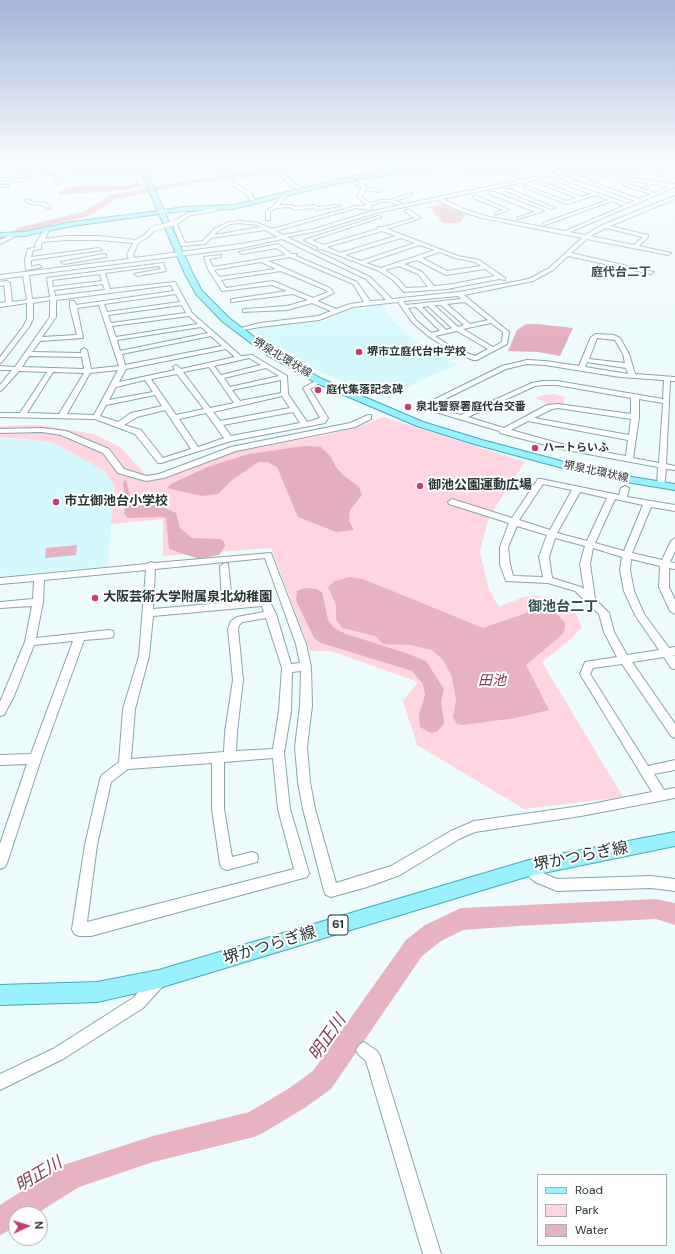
<!DOCTYPE html>
<meta charset="utf-8">
<style>
body{margin:0}
#map{position:relative;width:675px;height:1254px;overflow:hidden;background:#edfbfd;font-family:"DM Sans",sans-serif}
canvas{display:block}
.legend{position:absolute;left:537px;top:1174px;width:130px;height:72px;box-sizing:border-box;background:#fff;border:1px solid #a9aeaf;margin:0;padding:5px 7px;list-style:none;font-size:12px;color:#273537}
.legend li{display:flex;align-items:center;gap:8px;height:20px}
.legend b{width:20px;border:1px solid #a9aeaf}
.north{position:absolute;left:8px;top:1206px;width:40px;height:40px;box-sizing:border-box;background:#fff;border:1px solid #a9aeaf;border-radius:50%;rotate:86deg;font-size:11px;font-weight:700;line-height:16px;text-align:center;color:#273537}
.north::after{content:'';display:block;margin:auto;width:14px;height:18px;background:#c73c73;clip-path:polygon(50% 0,100% 100%,50% 72%,0 100%)}
</style>
<div id="map">
<canvas width="675" height="1254"></canvas>
<ul class="legend">
<li><b style="height:5px;background:#9af1fe"></b>Road</li>
<li><b style="height:11px;background:#fed5e0"></b>Park</li>
<li><b style="height:11px;background:#e7b2c1"></b>Water</li>
</ul>
<div class="north">N</div>
</div>
<script>
const context = document.querySelector('canvas').getContext('2d');
context.lineJoin = 'round';
function paint(path, color) { context.fillStyle = color; context.fill(path, 'evenodd'); }
const poly = rows => new Path2D(rows.map(r => 'M' + r).join(''));
function trace(path, color, width, dash) { context.strokeStyle = color; context.lineWidth = width; context.lineCap = dash ? 'butt' : 'round'; context.setLineDash(dash || []); context.stroke(path); }
function label(font, color, halo, rows, align = 'center') {
  context.font = font + ' "DM Sans","Noto Sans JP",sans-serif'; context.lineWidth = 4; context.setLineDash([]); context.textBaseline = 'middle'; context.strokeStyle = halo; context.fillStyle = color; for (const [text, x, y, turn = 0] of rows) {
    context.save(); context.translate(x, y); context.rotate((+turn || 0) * Math.PI / 180); context.textAlign = isNaN(turn) ? turn : align; if (halo) context.strokeText(text, 0, 0); context.fillText(text, 0, 0); context.restore();
  }
}
paint(poly([
 [382,305,393,321,415,341,458,365,428,377,383,400,301,363,255,334,259,328,323,321,349,310],
 [0,437,43,441,58,445,106,472,114,487,108,566,0,576]
]), '#d5f8fe');
paint(poly([
 [554,394,565,397,564,404,550,405,536,398,544,395],
 [383,417,525,462,489,517,480,552,489,590,499,607,523,597,536,596,555,599,566,604,575,612,582,627,571,639,542,662,623,797,524,809,417,745,403,701,418,682,331,651,310,651,271,548,163,556,163,519,111,524,114,487,106,472,58,445,43,441,0,437,0,426,40,425,94,434,119,446,145,474,170,476,234,452,335,433,361,426]
]), '#fed5e0');
paint(poly([
 [137,183,143,184,141,187,126,190,59,195,58,193,67,188,82,185,123,186],
 [526,324,537,324,573,328,560,356,538,352,508,351,517,330],
 [304,446,321,447,331,457,336,467,343,475,359,487,362,495,350,510,349,521,354,530,336,532,298,517,277,467,267,462,258,462,231,481,218,494,202,496,167,488,171,484,210,466,249,454],
 [126,479,131,502,154,503,176,513,180,528,192,538,220,539,224,541,225,546,219,555,199,559,169,549,166,518,162,517,128,518,124,514,126,505,123,483],
 [305,588,316,589,322,592,328,620,334,628,346,634,406,653,426,661,444,689,441,702,444,723,438,731,431,733,420,727,419,715,425,695,423,684,412,671,321,643,314,638,296,600,297,591]
]), '#e3afbe');
paint(poly([
 [23,163,113,163,109,168,93,171],
 [629,163,636,167,628,176,626,176,603,174,592,169],
 [444,204,452,209,466,215,459,223,443,223,439,219,440,217,434,215,433,210,428,207],
 [77,545,76,555,45,558,46,548],
 [350,577,363,579,483,628,532,611,545,609,558,615,565,623,565,628,563,634,526,665,549,710,515,718,463,725,457,724,453,717,456,700,452,677,443,660,432,650,411,645,383,644,375,636,342,628,336,619,336,605,328,587,335,581]
]), '#e7b2c1');
paint(poly([
 [294,163,304,163,261,176,197,183,116,199,89,216,30,230,0,241,0,236,24,226,83,212,111,195,197,179,261,172,294,163],
 [656,899,675,903,675,925,656,919,518,926,463,930,441,941,422,956,331,1089,306,1107,263,1133,254,1137,153,1162,79,1187,36,1214,16,1214,16,1227,0,1235,0,1205,63,1165,153,1136,249,1112,288,1089,313,1071,406,940,425,925,461,908,656,899]
]), '#e7b2c1');
const minor = poly([
 [244,163,255,163,225,168,88,175,71,174,69,175,69,177,64,177,57,184,55,183,60,176,39,174,22,181,0,180,0,178,21,179,34,174,17,172,18,170,62,174,71,172,88,173,225,166,244,163],
 [305,163,311,163,282,173,298,186,305,189,303,191,294,188,278,173,262,169,246,171,244,170,262,167,280,171,305,163],
 [331,163,336,163,355,178,351,179,331,163],
 [534,163,544,163,531,166,527,172,513,174,493,172,474,174,462,171,441,170,428,174,414,173,408,169,410,168,416,171,428,172,441,168,462,169,474,172,493,170,513,172,524,170,528,164,534,163],
 [613,163,623,163,568,173,639,199,651,194,623,185,627,180,597,175,580,176,578,175,597,173,629,178,639,167,675,163,675,165,666,166,654,181,675,184,675,187,570,232,585,235,602,225,675,196,675,199,610,226,648,235,648,237,639,246,671,253,668,255,587,239,571,253,654,272,651,274,568,256,553,270,533,281,464,295,509,332,507,344,477,360,473,360,448,349,428,336,412,322,398,302,353,307,319,320,260,327,237,331,237,329,260,323,318,316,331,311,312,303,287,310,243,312,243,310,245,309,287,306,308,300,293,294,231,302,231,300,233,299,287,291,272,285,222,291,208,269,204,257,221,255,221,257,209,259,213,267,286,255,277,248,242,254,239,252,278,244,292,254,297,254,296,256,357,282,370,301,386,300,366,279,282,239,241,248,29,275,32,299,50,297,47,278,163,263,166,271,137,276,134,274,161,269,159,266,105,273,110,289,175,282,192,313,241,356,252,355,287,376,288,394,307,422,320,418,303,388,317,380,321,380,321,382,310,389,328,418,325,423,231,441,161,463,158,463,135,434,95,419,0,417,0,413,20,413,47,372,19,371,2,390,0,391,0,385,12,370,0,370,0,366,15,367,50,317,50,300,33,303,33,319,29,327,2,362,0,363,0,357,23,327,27,319,27,303,0,307,0,303,6,302,4,285,0,286,0,282,7,281,10,283,12,302,27,300,23,276,0,279,0,275,129,259,127,255,133,243,99,240,66,240,43,242,41,244,41,249,33,250,31,257,99,248,102,250,31,260,31,267,39,265,42,267,26,270,25,259,28,249,36,247,35,244,46,227,50,228,45,239,66,236,99,236,135,240,144,235,151,228,155,228,155,230,148,237,138,243,133,255,134,258,241,244,278,237,265,230,211,238,205,244,181,246,172,222,188,213,213,209,219,206,221,207,216,211,191,215,177,224,185,243,203,241,214,229,229,222,240,221,258,223,272,229,356,206,366,206,366,204,357,197,362,187,346,180,348,178,366,186,366,188,382,190,380,192,365,190,361,197,370,203,381,200,390,200,412,193,412,195,395,201,402,203,400,205,559,172,550,169,552,165,573,164,575,165,553,167,563,171,613,163],
 [662,167,650,181,633,178,641,169,662,167],
 [563,174,635,201,628,204,558,179,556,181,591,194,581,197,543,182,539,183,577,198,567,201,523,185,523,187,567,204,596,195,608,200,543,223,545,225,612,201,624,206,565,231,485,216,464,209,442,199,563,174],
 [631,180,648,183,646,186,648,187,652,184,669,186,655,193,628,184,631,180],
 [437,200,460,211,482,218,582,238,549,268,529,279,459,292,392,299,370,277,287,237,317,231,376,213,437,200],
 [381,202,390,202,400,205,373,211,314,229,283,235,276,231,356,208,372,210,370,206,381,202],
 [240,223,257,225,261,227,214,235,218,231,230,224,240,223],
 [606,228,643,237,634,245,590,236,606,228],
 [290,257,353,284,364,302,350,304,336,309,317,301,334,293,330,288,268,261,290,257],
 [261,262,276,269,219,277,214,270,261,262],
 [281,271,326,290,328,292,313,298,273,281,226,288,221,280,281,271],
 [100,274,102,281,53,287,52,280,100,274],
 [103,284,105,290,55,296,54,290,103,284],
 [171,285,174,291,76,305,74,301,70,301,70,307,77,335,42,337,56,317,56,300,171,285],
 [176,294,180,302,107,312,104,304,176,294],
 [458,296,461,299,406,305,403,301,458,296],
 [465,302,488,320,470,324,447,304,465,302],
 [99,305,119,366,91,369,87,350,84,348,81,350,81,353,32,352,40,341,83,338,77,308,99,305],
 [182,305,186,313,111,323,108,315,182,305],
 [434,305,441,305,464,325,458,327,434,305],
 [428,306,452,328,446,330,422,307,428,306],
 [416,307,440,331,431,333,416,320,408,308,416,307],
 [189,316,198,324,116,337,112,326,189,316],
 [491,323,503,332,502,342,493,347,463,329,491,323],
 [201,327,208,333,120,351,117,340,201,327],
 [457,331,488,349,475,356,452,347,435,336,457,331],
 [211,336,222,346,125,365,122,354,211,336],
 [226,349,235,357,181,369,176,365,173,367,175,370,119,382,126,369,226,349],
 [29,356,82,357,84,369,22,367,29,356],
 [249,358,261,365,221,375,214,366,249,358],
 [209,367,217,378,234,403,210,408,183,372,209,367],
 [266,368,279,376,230,387,224,378,266,368],
 [118,370,94,415,67,414,90,373,118,370],
 [53,372,84,373,59,414,27,413,53,372],
 [177,374,204,409,176,415,151,379,177,374],
 [145,380,153,392,109,400,116,387,145,380],
 [281,380,281,393,240,401,232,390,281,380],
 [155,395,162,406,131,413,118,422,100,416,106,405,155,395],
 [282,396,290,408,220,421,213,412,282,396],
 [165,410,191,449,163,458,141,430,124,425,137,417,165,410],
 [293,412,300,423,231,436,223,425,293,412],
 [206,413,224,438,198,447,179,419,206,413],
 [6,165,20,165,22,166,15,170,13,169,15,167,5,167,6,165],
 [235,171,255,173,217,175,215,174,235,171],
 [228,178,232,178,231,181,251,193,256,203,252,203,247,195,227,182,228,178],
 [0,185,7,185,9,186,0,187,0,185],
 [506,189,510,189,555,208,551,209,506,191,506,189],
 [490,192,494,192,544,211,518,219,518,217,535,212,490,194,490,192],
 [284,193,288,194,279,205,290,205,296,207,314,205,317,207,338,205,340,206,316,210,313,208,295,210,289,207,276,208,270,212,270,220,266,220,266,211,273,206,284,193],
 [473,196,477,196,509,210,495,215,495,213,503,210,473,198,473,196],
 [27,199,33,202,46,203,50,208,48,209,43,205,30,204,25,200,27,199],
 [405,210,409,210,421,218,387,229,458,256,479,260,505,278,505,280,499,279,447,289,404,292,393,280,379,271,322,249,318,249,318,247,304,240,378,216,382,217,312,240,323,245,378,229,378,227,383,227,415,218,405,212,405,210],
 [382,231,396,236,340,253,327,247,382,231],
 [401,238,415,243,361,261,345,255,401,238],
 [419,245,435,250,381,268,366,263,419,245],
 [440,252,455,258,475,262,481,266,447,271,422,258,440,252],
 [417,260,446,275,485,269,495,276,447,285,434,286,422,272,404,264,417,260],
 [399,266,418,274,428,287,406,288,397,278,385,270,399,266],
 [14,234,18,235,0,244,0,240,14,234],
 [104,254,106,255,106,257,64,264,61,262,104,254],
 [596,334,614,335,620,338,629,354,635,374,675,377,675,381,670,381,666,464,675,466,675,470,666,469,664,487,658,487,657,485,658,467,561,449,500,433,499,431,419,407,502,366,527,360,545,361,579,366,591,337,596,334],
 [597,338,615,340,623,354,625,363,589,359,597,338],
 [587,362,626,368,628,374,585,367,587,362],
 [527,364,545,365,620,377,664,380,663,399,557,381,543,381,532,383,461,415,429,407,506,369,527,364],
 [543,385,557,385,631,398,631,414,558,404,547,405,504,428,468,417,535,386,543,385],
 [639,399,663,403,659,463,633,458,639,417,639,399],
 [558,408,631,419,629,435,534,418,552,409,558,408],
 [528,421,628,440,626,456,565,445,511,430,528,421],
 [368,415,371,415,371,419,355,427,236,451,164,478,146,481,118,473,103,453,61,435,42,432,0,433,0,429,42,428,66,431,109,449,124,469,146,476,159,474,231,447,350,423,368,415],
 [538,479,541,479,619,495,621,488,625,486,629,488,627,497,675,505,675,511,651,507,632,553,662,560,671,541,675,538,675,551,670,562,675,563,675,569,669,568,669,587,675,600,675,614,670,611,659,587,660,566,631,559,630,570,634,591,644,614,669,648,675,647,675,655,674,655,675,657,675,669,671,668,664,657,632,662,675,724,675,738,671,736,622,664,593,668,590,674,648,766,675,760,675,770,654,774,664,790,675,788,675,798,581,816,475,832,459,839,400,875,367,887,331,897,326,895,324,891,303,809,298,782,295,747,300,706,301,671,292,672,291,711,284,753,290,809,309,873,307,877,91,936,79,936,74,934,72,929,85,845,100,779,102,775,119,762,123,709,139,656,146,570,44,580,43,602,36,638,109,630,113,631,114,634,113,637,109,638,84,640,41,759,7,863,5,867,0,869,0,844,27,764,0,765,0,755,31,754,73,641,34,645,14,696,4,715,0,716,0,702,25,642,32,606,0,608,0,602,33,599,34,581,0,584,0,578,147,564,151,562,154,563,271,553,306,644,311,667,312,706,307,747,310,782,315,809,336,883,391,866,451,831,474,821,581,806,652,792,580,674,585,662,617,657,604,632,599,614,575,591,548,583,506,581,500,564,500,547,509,523,449,504,448,502,452,499,455,500,512,518,538,479],
 [543,484,572,490,550,530,519,520,543,484],
 [580,492,607,498,587,541,557,533,580,492],
 [615,499,643,505,624,551,595,543,615,499],
 [517,526,547,535,539,557,543,577,513,576,510,564,508,547,517,526],
 [555,538,585,546,580,564,584,589,581,587,552,578,549,557,555,538],
 [593,548,622,557,620,570,624,591,635,615,659,650,627,655,614,632,609,613,595,599,590,564,593,548],
 [265,558,296,644,300,663,291,664,276,614,269,600,232,602,228,564,225,563,220,566,222,603,153,609,155,569,265,558],
 [262,606,264,612,237,617,231,621,228,629,233,680,225,732,224,752,131,759,135,709,149,656,153,616,262,606],
 [266,618,282,668,279,711,273,749,236,751,237,732,243,680,238,629,239,625,243,622,266,618],
 [273,758,278,809,294,869,87,922,97,845,111,782,128,769,212,763,212,809,220,864,222,868,227,870,257,862,258,858,257,854,252,852,232,857,224,809,224,762,273,758],
 [529,862,534,864,545,874,557,879,651,876,675,879,675,891,651,888,557,891,535,882,524,872,522,868,524,864,529,862],
 [158,974,163,976,165,981,163,986,143,1008,63,1059,0,1090,0,1074,53,1049,133,998,153,976,158,974],
 [364,1042,377,1051,380,1056,441,1254,423,1254,366,1061,359,1055,356,1050,359,1045,364,1042]
]);
const major = poly([
 [137,163,143,163,164,210,184,207,233,205,353,176,397,170,422,163,431,163,398,174,353,180,233,209,184,211,165,213,192,272,202,291,229,318,273,351,322,379,423,422,482,440,561,461,632,477,675,484,675,490,632,483,559,467,474,444,417,426,316,383,267,355,223,322,196,294,184,272,159,214,72,226,24,236,0,237,0,233,24,232,72,222,158,211,137,163],
 [675,832,675,846,529,876,159,988,97,1002,0,1005,0,985,97,982,159,970,529,860,675,832]
]);
trace(minor, '#86a6ac', 2);
trace(major, '#46a9b8', 2);
paint(minor, '#fff');
paint(major, '#9af1fe');
const minorBridge = poly([
 [153,229,174,223]
]);
trace(minorBridge, '#86a6ac', 5.5, []);
trace(minorBridge, '#fff', 4.5);
const sky = context.createLinearGradient(0, 0, 0, 339);
sky.addColorStop(0, '#a7b3d8');
sky.addColorStop(0.48, '#f7fdfe');
sky.addColorStop(1, '#f7fdfe00');
context.fillStyle = sky;
context.fillRect(0, 0, 675, 339);
for (const [x, y, r, color] of [
 [359,352,4,"#c73c73"],
 [318,390,4,"#c73c73"],
 [408,407,4,"#c73c73"],
 [535,448,4,"#c73c73"],
 [420,486,4,"#c73c73"],
 [56,502,4,"#c73c73"],
 [95,598,4,"#c73c73"]
]) { const dot = new Path2D(); dot.arc(x, y, r, 0, 2 * Math.PI); context.fillStyle = color; context.fill(dot); trace(dot, '#fff', 1.5); }
label('bold 11px', '#273537', '#fff', [
 ["堺市立庭代台中学校",367,352],
 ["庭代集落記念碑",326,390],
 ["泉北警察署庭代台交番",416,407],
 ["ハートらいふ",543,448]
], 'left');
label('11px', '#273537', '#fff', [
 ["堺泉北環状線",282,358,31],
 ["堺泉北環状線",596,472,12]
]);
label('bold 12px', '#324f55', '#fff', [
 ["庭代台二丁",621,273]
]);
for (const [x, y, w] of [
 [338,925,20]
]) { const box = new Path2D(); box.roundRect(x - w / 2, y - 10, w, 20, 3); context.fillStyle = '#fff'; context.fill(box); trace(box, '#273537', 1); }
label('bold 12px', '#273537', null, [
 ["61",338,925]
]);
label('bold 13px', '#273537', '#fff', [
 ["御池公園運動広場",428,486],
 ["市立御池台小学校",64,502],
 ["大阪芸術大学附属泉北幼稚園",103,598]
], 'left');
label('bold 14px', '#324f55', '#fff', [
 ["御池台二丁",563,607]
]);
label('italic 14px', '#7f3e53', '#fff', [
 ["田池",492,681]
]);
label('16px', '#273537', '#fff', [
 ["堺かつらぎ線",581,857,-11],
 ["堺かつらぎ線",270,946,-17]
]);
label('italic 17px', '#7f3e53', '#fff', [
 ["明正川",328,1038,-55],
 ["明正川",39,1175,-31]
]);
</script>
